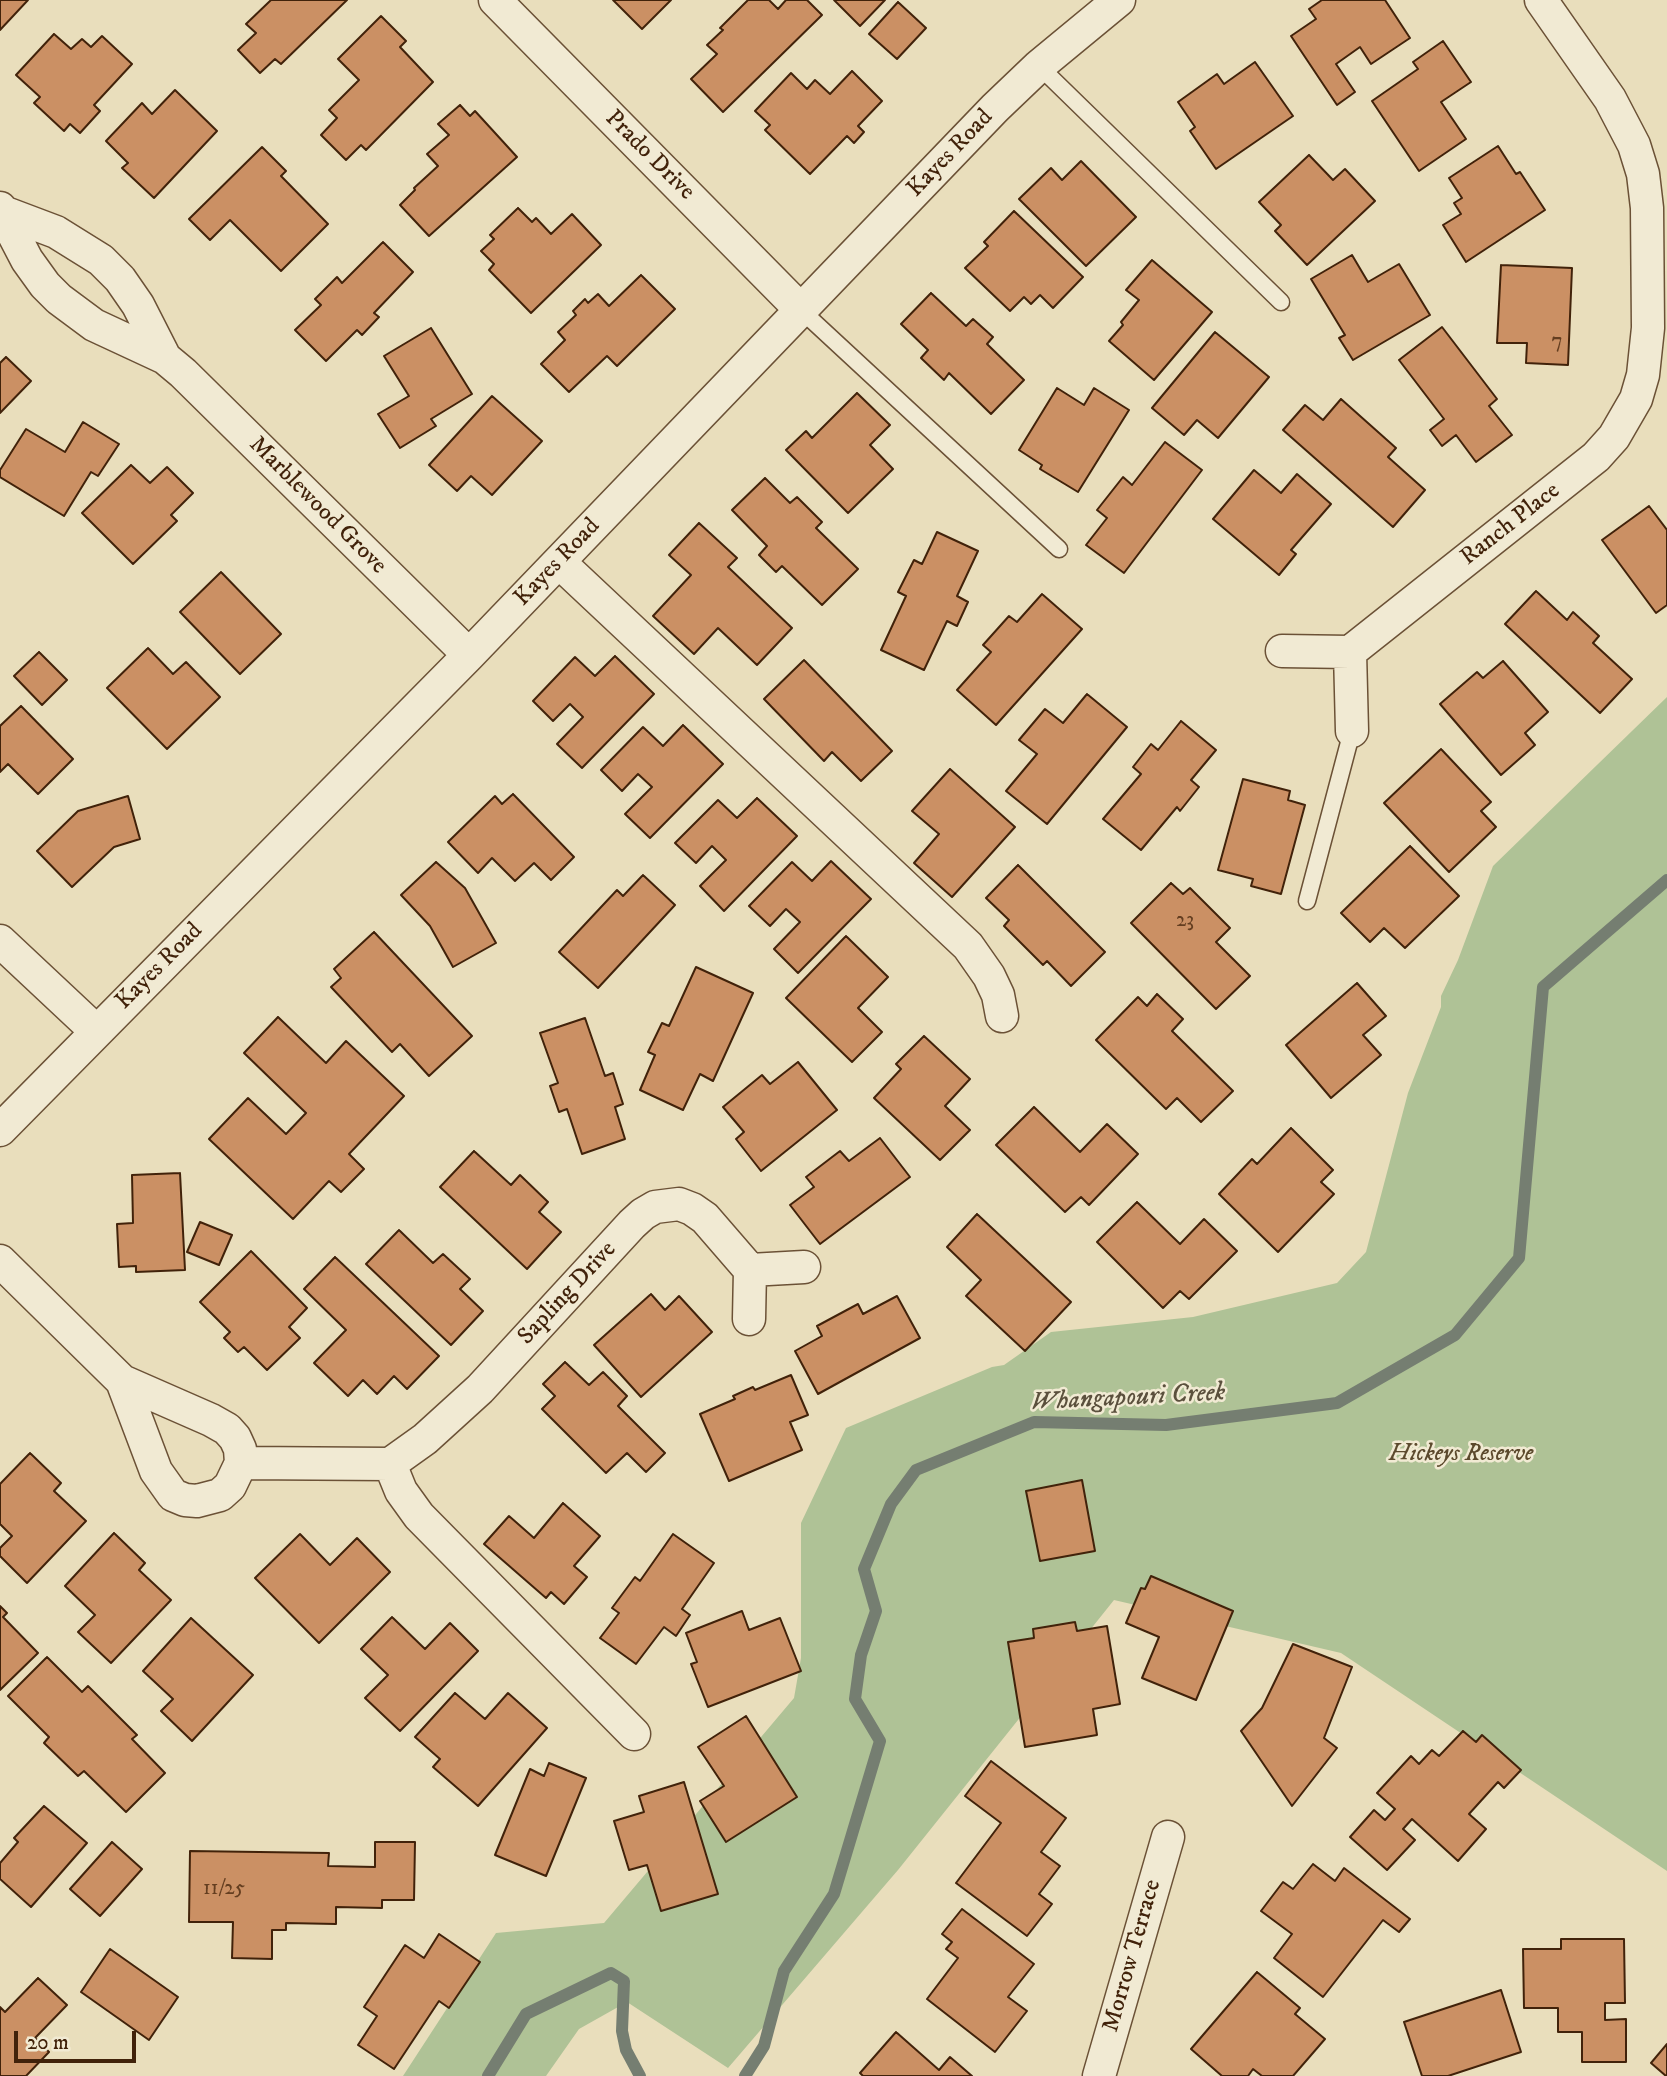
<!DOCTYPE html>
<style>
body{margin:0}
#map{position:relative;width:1667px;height:2076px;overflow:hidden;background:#e9debc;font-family:"IM FELL DW Pica",serif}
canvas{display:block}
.scale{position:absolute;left:14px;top:2031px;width:122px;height:32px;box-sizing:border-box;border:4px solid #41220a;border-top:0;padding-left:9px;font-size:21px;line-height:24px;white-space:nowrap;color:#41220a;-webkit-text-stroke:5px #f1ead3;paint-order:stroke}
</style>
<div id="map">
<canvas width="1667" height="2076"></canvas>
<div class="scale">20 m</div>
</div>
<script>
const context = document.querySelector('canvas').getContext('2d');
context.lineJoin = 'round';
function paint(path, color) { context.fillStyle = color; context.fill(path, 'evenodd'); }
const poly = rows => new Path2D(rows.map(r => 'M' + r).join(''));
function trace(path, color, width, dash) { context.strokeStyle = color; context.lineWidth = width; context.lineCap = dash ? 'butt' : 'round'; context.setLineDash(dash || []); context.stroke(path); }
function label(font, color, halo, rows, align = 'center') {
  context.font = font + ' "IM FELL DW Pica",serif'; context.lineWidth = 5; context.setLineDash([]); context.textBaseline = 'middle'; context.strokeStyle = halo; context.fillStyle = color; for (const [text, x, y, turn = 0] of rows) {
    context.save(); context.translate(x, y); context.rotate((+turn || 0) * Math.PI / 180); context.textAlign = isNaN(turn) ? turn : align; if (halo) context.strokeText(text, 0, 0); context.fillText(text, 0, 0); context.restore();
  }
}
paint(poly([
 [1667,697,1667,1871,1341,1653,1114,1600,898,1870,728,2068,627,2002,579,2029,546,2076,403,2076,496,1933,604,1923,794,1698,801,1658,801,1523,846,1428,992,1367,1004,1365,1051,1332,1193,1317,1337,1283,1366,1252,1408,1093,1441,1007,1441,996,1458,960,1493,866]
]), '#afc296');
trace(poly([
 [488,2076,526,2014,611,1973,624,1981,622,2031,626,2050,640,2076],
 [745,2076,764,2046,784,1971,834,1894,880,1741,855,1699,861,1655,876,1611,864,1569,891,1504,916,1470,1034,1422,1166,1425,1337,1403,1455,1335,1519,1258,1543,987,1667,880]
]), '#757e71', 12);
const building = poly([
 [0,0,28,0,0,30,0,0],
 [271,0,347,0,281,64,275,59,260,73,238,50,256,33,246,24,271,0],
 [613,0,671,0,642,29,613,0],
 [748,0,769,0,778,9,786,0,807,0,822,15,723,112,691,79,717,54,707,45,723,30,720,28,748,0],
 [834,0,885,0,860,26,834,0],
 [1322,0,1385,0,1410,38,1371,64,1360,47,1336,64,1355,92,1337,105,1291,36,1316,19,1309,9,1322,0],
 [898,2,926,28,897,59,869,34,898,2],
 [381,16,406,41,400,47,433,82,366,150,361,145,346,160,321,135,337,118,329,110,359,80,338,59,381,16],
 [54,34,71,49,82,39,91,47,102,36,132,64,94,105,100,111,80,133,70,124,64,131,34,103,40,97,16,75,54,34],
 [1443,41,1471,82,1441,102,1466,139,1419,171,1372,101,1418,69,1413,62,1443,41],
 [1255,62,1293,116,1216,169,1190,131,1195,127,1178,102,1217,74,1224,84,1255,62],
 [852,71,882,101,858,126,864,132,854,143,847,136,810,174,765,130,770,125,755,111,791,73,807,89,815,80,830,94,852,71],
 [175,90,217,131,154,198,122,168,128,163,106,141,142,103,152,114,175,90],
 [460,105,470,116,475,111,517,157,429,236,400,205,415,190,414,188,438,166,427,154,449,135,438,124,460,105],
 [1498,146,1516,174,1520,172,1545,210,1466,262,1443,225,1461,214,1454,203,1462,198,1449,178,1498,146],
 [262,147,286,171,281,176,328,224,281,271,230,220,210,240,189,219,262,147],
 [1309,155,1333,180,1345,169,1375,201,1307,265,1275,231,1281,225,1259,202,1309,155],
 [1081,161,1136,217,1086,266,1019,199,1051,168,1062,180,1081,161],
 [518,208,532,222,536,218,551,234,572,214,601,245,531,313,489,270,494,264,481,251,494,239,490,235,518,208],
 [1014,211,1083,277,1053,308,1040,295,1031,304,1024,297,1010,311,965,268,988,246,984,242,1014,211],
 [383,242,413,272,374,313,379,317,362,335,357,330,326,361,295,330,321,305,315,299,337,277,342,283,383,242],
 [1352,255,1368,282,1399,264,1430,315,1353,360,1339,338,1345,335,1311,279,1352,255],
 [1152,260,1212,312,1154,380,1109,341,1123,325,1121,322,1139,300,1126,290,1152,260],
 [1501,265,1572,268,1568,365,1526,363,1527,343,1497,343,1501,265],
 [641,275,675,309,617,366,607,356,569,392,541,364,565,340,558,332,576,315,573,311,585,299,588,303,598,294,609,306,641,275],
 [931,293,966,326,973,319,993,337,987,344,1024,380,991,414,949,373,944,380,921,358,928,350,901,324,931,293],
 [1442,327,1497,399,1489,406,1512,435,1476,462,1456,435,1442,446,1430,430,1444,419,1399,360,1442,327],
 [431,328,472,394,431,419,436,426,400,448,378,414,409,396,384,356,431,328],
 [1215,332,1269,377,1218,438,1197,420,1184,435,1152,408,1215,332],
 [6,357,31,381,0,413,0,363,6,357],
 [1057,388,1084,405,1094,388,1129,410,1078,492,1040,469,1042,465,1019,450,1057,388],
 [857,393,890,425,870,445,893,469,848,513,786,450,806,431,812,438,857,393],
 [492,396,542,441,492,495,471,476,457,491,429,465,492,396],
 [1341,399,1396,448,1388,457,1425,490,1393,527,1283,430,1305,405,1323,420,1341,399],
 [83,422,119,444,98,476,91,472,64,516,0,477,0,470,26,429,65,452,83,422],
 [1165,442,1202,470,1124,573,1086,545,1107,518,1097,510,1123,477,1132,485,1165,442],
 [131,465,150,483,167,467,193,493,171,515,177,521,133,564,82,513,131,465],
 [1254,470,1281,493,1297,474,1331,504,1291,550,1296,554,1279,575,1213,519,1254,470],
 [765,478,790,503,797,497,822,522,816,528,858,569,822,605,782,566,776,572,759,555,767,546,732,510,765,478],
 [1649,506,1667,530,1667,605,1656,613,1602,540,1649,506],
 [699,523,737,558,728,567,792,628,757,665,718,628,694,654,653,616,691,575,669,555,699,523],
 [937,532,978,551,957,596,968,602,957,626,947,621,924,670,881,650,906,596,898,592,914,560,922,564,937,532],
 [221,572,281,634,240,674,180,612,221,572],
 [1536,591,1567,620,1573,612,1599,636,1593,643,1632,679,1600,713,1505,624,1536,591],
 [1042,594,1082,629,996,725,957,690,991,652,983,645,1009,616,1017,622,1042,594],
 [148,648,173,674,186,662,220,697,167,749,107,688,148,648],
 [39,652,67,680,42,705,14,676,39,652],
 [615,656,654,694,582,768,557,744,583,717,570,704,553,721,533,701,575,657,595,676,615,656],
 [804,660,892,751,861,781,832,752,824,761,764,699,804,660],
 [1503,661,1548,712,1525,733,1535,745,1501,775,1440,704,1477,672,1483,678,1503,661],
 [1087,694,1127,727,1047,824,1006,791,1037,754,1019,740,1045,709,1063,723,1087,694],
 [21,706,73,759,38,794,8,764,0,772,0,726,21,706],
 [1181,721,1216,750,1191,780,1199,787,1180,811,1177,807,1141,850,1103,819,1141,774,1133,767,1151,744,1158,750,1181,721],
 [683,725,723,764,650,838,625,814,652,787,638,774,622,791,601,770,643,727,663,746,683,725],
 [1441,749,1491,802,1481,811,1496,827,1449,872,1384,803,1441,749],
 [950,769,1015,827,952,897,914,863,939,834,912,811,950,769],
 [1243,779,1290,791,1288,800,1305,805,1281,894,1251,886,1253,879,1218,870,1243,779],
 [513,794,574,857,551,880,534,863,515,881,492,858,478,873,448,842,495,796,502,804,513,794],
 [128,796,140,839,114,847,72,887,37,851,78,811,128,796],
 [757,798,797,836,724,911,700,886,726,860,712,846,696,863,675,843,718,800,737,818,757,798],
 [1410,846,1459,896,1405,948,1384,928,1370,942,1341,913,1410,846],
 [831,861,871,899,798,973,774,949,800,922,786,909,770,926,749,906,792,862,812,881,831,861],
 [436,862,465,888,496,943,453,967,430,926,401,895,436,862],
 [1018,865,1105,952,1071,986,1047,961,1043,965,1004,926,1009,920,986,898,1018,865],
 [643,875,675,905,598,988,559,952,617,890,623,896,643,875],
 [1171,883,1183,894,1190,888,1230,928,1216,942,1250,976,1216,1009,1131,923,1171,883],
 [374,932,472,1036,429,1076,400,1044,392,1052,331,987,341,978,334,969,374,932],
 [846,936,888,977,858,1008,882,1032,852,1062,786,998,846,936],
 [696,967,753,993,713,1081,700,1074,683,1110,640,1090,655,1055,648,1052,662,1023,669,1026,696,967],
 [1357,983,1386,1016,1363,1035,1381,1055,1331,1098,1286,1045,1357,983],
 [1157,994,1183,1019,1172,1031,1233,1091,1201,1122,1177,1098,1166,1109,1096,1040,1138,997,1147,1006,1157,994],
 [278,1017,326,1063,346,1041,404,1096,349,1154,364,1169,341,1192,329,1181,293,1219,209,1139,248,1098,286,1134,306,1113,244,1053,278,1017],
 [585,1018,605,1076,613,1073,623,1104,615,1107,625,1139,582,1154,567,1109,559,1112,550,1086,558,1083,540,1033,585,1018],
 [924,1036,970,1079,945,1106,970,1130,940,1160,874,1098,901,1069,896,1064,924,1036],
 [798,1062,837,1110,761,1171,736,1139,744,1132,723,1107,762,1075,770,1084,798,1062],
 [1034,1107,1080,1152,1107,1124,1138,1154,1089,1205,1081,1197,1065,1212,996,1145,1034,1107],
 [1291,1128,1333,1170,1321,1182,1334,1194,1278,1252,1219,1194,1252,1159,1257,1164,1291,1128],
 [880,1138,910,1177,820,1244,790,1205,814,1187,806,1177,840,1151,849,1161,880,1138],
 [474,1151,511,1185,520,1175,548,1202,539,1212,561,1232,527,1269,440,1187,474,1151],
 [180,1173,185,1270,136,1272,136,1266,119,1267,117,1224,133,1223,132,1175,180,1173],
 [1137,1202,1180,1244,1204,1219,1237,1251,1189,1299,1180,1291,1163,1308,1097,1242,1137,1202],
 [977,1214,1071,1302,1025,1351,966,1296,981,1280,947,1247,977,1214],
 [200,1222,232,1235,219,1265,187,1252,200,1222],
 [399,1230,433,1263,443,1254,470,1279,460,1289,483,1311,451,1345,366,1264,399,1230],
 [251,1251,307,1308,289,1327,300,1338,267,1370,244,1347,238,1352,224,1338,230,1332,200,1302,251,1251],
 [335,1257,439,1356,407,1389,394,1376,377,1394,363,1380,348,1396,314,1363,346,1330,304,1289,335,1257],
 [651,1294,665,1310,679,1296,712,1332,641,1397,594,1345,651,1294],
 [897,1296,920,1338,818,1394,795,1351,822,1336,817,1326,858,1304,863,1314,897,1296],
 [565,1362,589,1385,603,1372,627,1396,618,1406,665,1453,646,1472,627,1453,606,1473,542,1409,555,1396,543,1384,565,1362],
 [791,1375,808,1415,790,1422,802,1450,729,1481,700,1414,735,1399,733,1396,753,1387,755,1390,791,1375],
 [30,1453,61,1483,54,1491,86,1521,27,1583,0,1556,0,1548,12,1536,0,1524,0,1484,30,1453],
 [1082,1480,1095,1551,1040,1561,1026,1491,1082,1480],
 [563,1503,600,1536,574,1566,587,1577,564,1604,551,1592,546,1598,484,1544,509,1516,534,1538,563,1503],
 [114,1533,145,1563,139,1570,171,1600,111,1663,78,1632,95,1615,65,1586,114,1533],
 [300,1534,330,1565,357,1538,390,1572,319,1643,255,1578,300,1534],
 [673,1534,714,1563,682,1609,690,1615,676,1636,664,1627,636,1664,600,1638,619,1613,612,1608,635,1577,640,1581,673,1534],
 [1151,1576,1233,1611,1196,1700,1142,1678,1159,1637,1126,1623,1141,1588,1145,1589,1151,1576],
 [0,1606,7,1613,3,1617,38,1653,0,1690,0,1606],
 [742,1611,749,1630,780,1618,801,1671,708,1707,691,1664,697,1662,686,1633,742,1611],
 [392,1617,425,1649,450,1623,478,1651,400,1731,365,1698,388,1675,361,1649,392,1617],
 [191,1618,253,1675,192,1741,161,1711,173,1699,143,1671,191,1618],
 [1075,1622,1077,1631,1107,1626,1120,1704,1093,1709,1097,1735,1025,1747,1008,1642,1034,1638,1033,1629,1075,1622],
 [1293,1644,1352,1667,1324,1738,1337,1748,1292,1806,1241,1731,1262,1708,1293,1644],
 [47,1657,82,1692,88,1686,137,1735,132,1739,165,1773,126,1812,84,1771,78,1776,44,1743,49,1737,8,1696,47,1657],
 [455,1693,485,1719,508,1693,547,1728,478,1806,433,1767,440,1759,415,1737,455,1693],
 [746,1716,797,1797,726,1842,700,1801,724,1786,698,1747,746,1716],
 [1463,1731,1476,1742,1482,1735,1521,1770,1504,1788,1498,1782,1469,1814,1486,1829,1458,1861,1412,1819,1403,1829,1415,1840,1387,1870,1350,1837,1374,1810,1385,1820,1395,1809,1377,1793,1411,1756,1419,1764,1432,1750,1439,1756,1463,1731],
 [991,1761,1066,1818,1041,1852,1060,1866,1039,1894,1052,1904,1027,1936,956,1883,1001,1823,965,1796,991,1761],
 [549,1763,586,1778,546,1876,495,1855,530,1769,544,1776,549,1763],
 [684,1782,718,1894,661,1911,647,1865,629,1870,614,1821,644,1812,639,1796,684,1782],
 [44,1806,87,1843,31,1907,0,1879,0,1863,18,1842,14,1838,44,1806],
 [112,1842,142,1869,100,1916,70,1889,112,1842],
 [375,1842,415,1842,414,1900,382,1900,382,1908,336,1907,336,1924,286,1923,286,1930,272,1930,272,1959,232,1958,233,1922,189,1922,190,1851,329,1853,328,1866,375,1867,375,1842],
 [1313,1864,1335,1881,1344,1868,1410,1919,1399,1932,1383,1920,1323,1997,1274,1958,1292,1934,1261,1911,1283,1882,1293,1889,1313,1864],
 [962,1909,1034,1964,1008,1997,1027,2011,995,2052,927,1999,958,1958,946,1949,952,1942,942,1934,962,1909],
 [439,1934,480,1962,449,2008,439,2001,394,2069,358,2045,377,2016,364,2007,405,1945,424,1958,439,1934],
 [1561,1939,1624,1939,1625,2003,1605,2003,1605,2020,1626,2019,1626,2062,1582,2062,1582,2032,1558,2032,1558,2008,1524,2008,1523,1949,1561,1949,1561,1939],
 [110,1949,178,1997,149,2040,81,1992,110,1949],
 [1257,1972,1300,2008,1295,2014,1325,2039,1293,2076,1262,2076,1253,2069,1248,2076,1222,2076,1191,2049,1257,1972],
 [38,1978,67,2005,35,2038,49,2052,26,2076,0,2076,0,2007,5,2012,38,1978],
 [1501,1990,1521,2052,1448,2076,1422,2076,1404,2022,1501,1990],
 [896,2032,939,2070,950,2057,972,2076,863,2076,860,2073,896,2032],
 [1667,2044,1667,2076,1666,2076,1651,2063,1667,2044]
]);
paint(building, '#cb9064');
trace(building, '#41220a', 2);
const service = poly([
 [1039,66,1281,302],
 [802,311,1059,549],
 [1307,901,1352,731]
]);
const minor = poly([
 [495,0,802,311],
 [0,208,27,260,45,285,59,299,94,325,165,358,183,373,469,655],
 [3,212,56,232,101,260,120,279,138,305,165,358],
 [559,562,968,946,989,976,998,995,1002,1016],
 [1282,651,1350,652,1352,731],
 [1350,652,1596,457,1614,437,1636,399,1643,375,1648,328,1647,208,1643,174,1634,145,1610,99,1541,0],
 [0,941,96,1031],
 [0,1130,469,655,995,108,1039,66,1119,0],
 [0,1261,122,1381,211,1420,227,1429,235,1438,240,1449,241,1463,230,1486,220,1495,197,1501,185,1500,173,1495,156,1471,122,1381],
 [749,1319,750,1270,804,1267],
 [241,1463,390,1464,425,1439,480,1389,632,1224,643,1214,655,1207,679,1204,692,1209,705,1218,750,1270],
 [390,1464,401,1491,419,1516,634,1734],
 [1099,2076,1168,1837]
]);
trace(service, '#6b5136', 19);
trace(minor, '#6b5136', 35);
trace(service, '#f1ead3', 16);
trace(minor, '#f1ead3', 32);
label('21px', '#643e20', null, [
 ["7",1557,343],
 ["23",1185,922],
 ["11/25",224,1890]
]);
label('24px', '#41220a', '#f1ead3', [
 ["Kayes Road",951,154,-46],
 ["Prado Drive",649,156,45],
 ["Marblewood Grove",317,506,45],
 ["Ranch Place",1511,525,-38],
 ["Kayes Road",558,563,-46],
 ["Kayes Road",160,967,-45],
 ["Sapling Drive",568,1294,-47],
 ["Morrow Terrace",1133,1956,-74]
]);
label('italic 24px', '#5c4a2d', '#f1ead3', [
 ["Hickeys Reserve",1461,1455]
]);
label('italic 26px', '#5b503d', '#f1ead3', [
 ["Whangapouri Creek",1128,1399,-3]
]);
</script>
